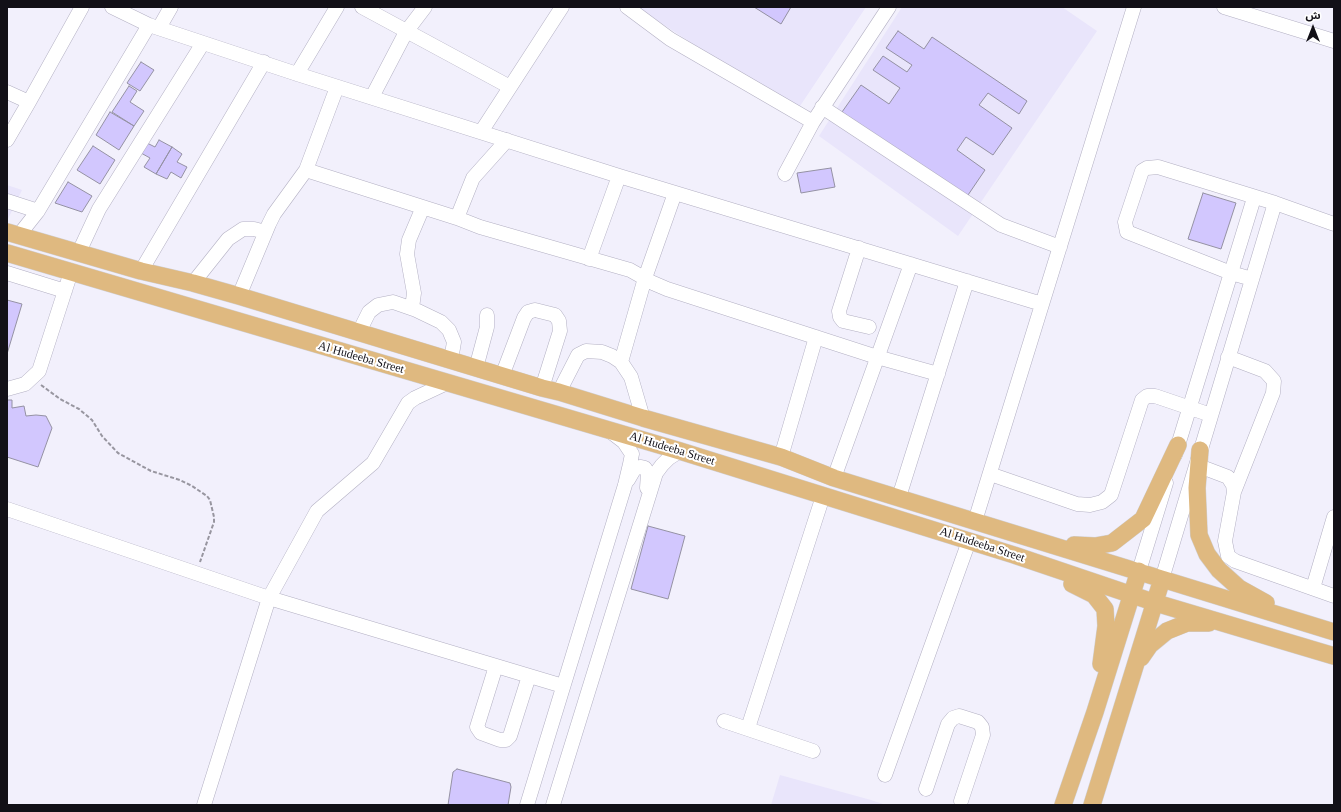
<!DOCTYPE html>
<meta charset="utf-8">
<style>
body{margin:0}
#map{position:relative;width:1341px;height:812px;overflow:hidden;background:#f2f0fc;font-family:Georgia,"Noto Sans Arabic",serif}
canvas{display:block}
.frame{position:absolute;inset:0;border:8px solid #121017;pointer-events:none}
.north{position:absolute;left:1293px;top:8px;width:40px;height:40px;-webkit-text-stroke:3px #fff;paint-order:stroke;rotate:0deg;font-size:11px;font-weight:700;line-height:16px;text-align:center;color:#121017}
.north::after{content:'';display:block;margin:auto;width:14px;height:18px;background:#121017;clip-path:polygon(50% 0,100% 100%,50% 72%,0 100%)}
</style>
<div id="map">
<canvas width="1341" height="812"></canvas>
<div class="frame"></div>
<div class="north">ش</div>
</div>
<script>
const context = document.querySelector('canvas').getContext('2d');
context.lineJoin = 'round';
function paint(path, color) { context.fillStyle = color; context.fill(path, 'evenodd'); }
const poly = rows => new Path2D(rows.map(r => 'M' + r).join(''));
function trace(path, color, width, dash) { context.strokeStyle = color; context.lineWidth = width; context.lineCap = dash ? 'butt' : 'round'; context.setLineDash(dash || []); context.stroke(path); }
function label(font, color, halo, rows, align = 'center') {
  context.font = font + ' Georgia,serif'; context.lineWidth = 4; context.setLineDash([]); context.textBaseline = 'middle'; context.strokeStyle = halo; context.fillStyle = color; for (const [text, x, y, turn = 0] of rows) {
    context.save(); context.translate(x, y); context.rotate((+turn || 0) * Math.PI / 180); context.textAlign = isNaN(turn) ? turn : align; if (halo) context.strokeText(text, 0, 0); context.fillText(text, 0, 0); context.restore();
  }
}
paint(poly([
 [637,7,866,7,796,112],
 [902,7,1062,7,1097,31,958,236,819,136],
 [7,185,22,190,7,221],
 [780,775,871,800,886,805,771,805]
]), '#e9e5fb');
const building = poly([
 [754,7,791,7,781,24,754,7],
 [898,31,924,49,932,37,1027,101,1019,114,988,93,979,105,1012,128,993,155,966,137,957,150,985,170,966,198,842,112,861,85,889,104,900,88,873,70,883,56,907,72,912,65,886,48,898,31],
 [141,62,154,70,140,91,127,83,141,62],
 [129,86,137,91,130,102,144,111,134,126,112,112,129,86],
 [110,112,134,126,119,150,96,135,110,112],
 [159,140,172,147,156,174,144,167,150,158,141,153,147,143,155,147,159,140],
 [93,146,115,160,100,184,77,170,93,146],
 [172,147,182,154,177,162,187,167,181,178,171,172,167,179,156,174,172,147],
 [831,168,835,187,801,193,797,173,831,168],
 [68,182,92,196,82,212,55,203,68,182],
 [1203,193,1236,203,1221,249,1188,239,1203,193],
 [7,300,22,304,7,354,7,300],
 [7,400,12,400,12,408,24,406,26,416,36,415,46,416,52,428,38,467,7,457,7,400],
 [648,526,685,536,668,599,631,589,648,526],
 [457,769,510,783,511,787,508,805,448,805,453,772,457,769]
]);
paint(building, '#d2c7fe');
trace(building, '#9491a3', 1);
const minor = poly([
 [112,7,149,25,297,74,619,176,1042,304],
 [362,7,510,87],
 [627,7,670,39,813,122],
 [1224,7,1334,41],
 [159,28,171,7],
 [297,74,337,7],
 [7,92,29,102],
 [372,97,406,32,425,7],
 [822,107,1001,225,1060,247],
 [481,132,562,7],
 [7,140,29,102,82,7],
 [306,170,457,218,480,227,630,270,653,283,667,289,877,357,938,374],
 [785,174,813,122,889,7],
 [7,201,38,211],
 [457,218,473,178,507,140],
 [19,235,38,211,149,25],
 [859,248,839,311,840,317,843,321,869,327],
 [79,252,99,209,203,43],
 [589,259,619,176],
 [141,271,264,62],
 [7,273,65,291],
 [1252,279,1231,273,1127,232,1125,222,1142,171,1147,168,1158,167,1275,203,1334,224],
 [193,283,228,239,243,229,254,229,265,232],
 [239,296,269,224,274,214,306,170,337,87],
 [412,308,414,293,407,254,409,240,423,207],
 [359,332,369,312,378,305,393,302,416,310,441,322,449,330,454,342,451,360],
 [1228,357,1265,371,1274,381,1273,393,1234,492],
 [621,362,645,278,675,193],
 [476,368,487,327,487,315],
 [502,376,524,318,528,312,535,310,555,315,559,321,560,331,542,388],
 [7,389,25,384,39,371,71,272],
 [559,392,578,355,586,351,602,352,612,356,621,362,631,377,643,418],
 [1175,455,1254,198],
 [781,457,816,337],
 [1199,466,1228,477,1233,485,1234,492,1225,541,1228,556,1235,561,1334,596],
 [990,474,1077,504,1090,505,1102,502,1111,495,1142,400,1147,396,1155,396,1211,415],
 [834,478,911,264],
 [628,480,635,468,641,467,645,468,648,473,647,488],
 [899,497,967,281],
 [7,509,269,598,563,686],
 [975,521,1134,7],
 [1139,571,1166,483],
 [1162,579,1275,203],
 [1313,588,1334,517],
 [496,666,477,727,481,733,500,740,506,740,510,736,529,676],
 [724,721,813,751],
 [748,728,823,496],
 [885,775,969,541],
 [926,789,948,724,953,718,959,716,978,722,982,727,983,735,961,801],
 [204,805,269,598,317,511,373,463,408,403,415,398,447,383],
 [527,805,625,485,630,464,632,454,624,442,611,432],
 [553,805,656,473,662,465,669,458,680,451]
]);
const major = poly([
 [7,232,141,271,193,283,239,296,542,388,559,392,643,418,781,457,834,478,1334,632],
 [7,253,680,451,1014,555,1156,603,1334,656],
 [1200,450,1197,488,1199,535,1207,554,1219,570,1239,588,1266,603],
 [1074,545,1095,546,1112,543,1143,519,1178,445],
 [1072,584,1094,595,1105,609,1106,626,1101,664],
 [1141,658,1150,645,1167,631,1187,623,1209,623],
 [1063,805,1095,712,1139,571],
 [1092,805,1162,579]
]);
trace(minor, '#b3b0c3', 15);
trace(major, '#d0cfd1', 18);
trace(poly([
 [41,385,60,399,79,409,92,420,102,436,118,453,151,471,180,480,192,486,207,496,210,500,214,517,214,522,200,562]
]), '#9896a0', 2, [4, 2]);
trace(minor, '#fff', 14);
trace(major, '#dfb980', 17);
label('12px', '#121017', '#fff', [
 ["Al Hudeeba Street",361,358,16],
 ["Al Hudeeba Street",672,449,17],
 ["Al Hudeeba Street",982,545,18]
]);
</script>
